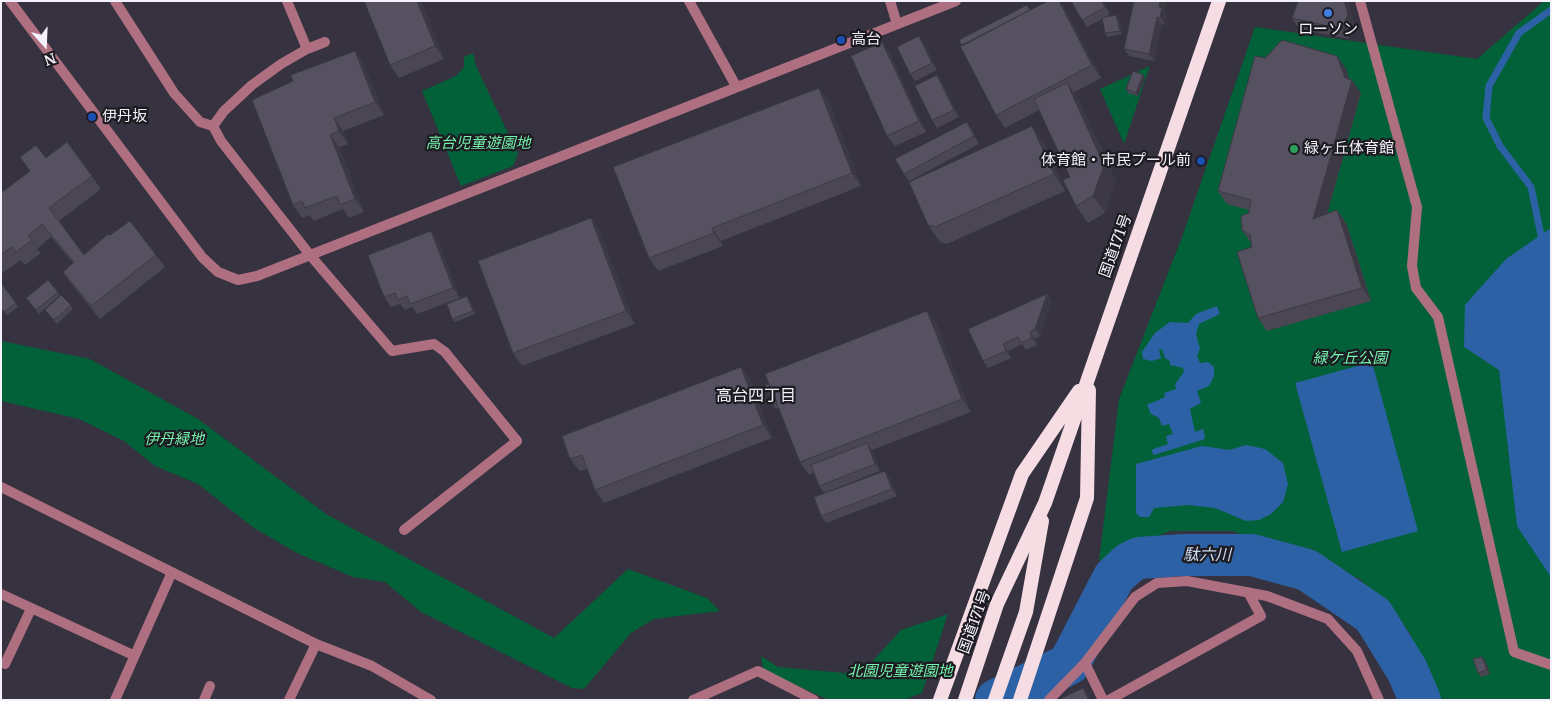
<!DOCTYPE html>
<meta charset="utf-8">
<style>
body{margin:0}
#map{position:relative;width:1552px;height:701px;overflow:hidden;background:#363240;font-family:Merriweather,serif}
canvas{display:block}
.frame{position:absolute;inset:0;border:2px solid #f4f1fa;pointer-events:none}
.north{position:absolute;left:20px;top:20px;width:50px;height:50px;-webkit-text-stroke:4px #1d1b21;paint-order:stroke;rotate:160deg;font-size:14px;font-weight:700;line-height:20px;text-align:center;color:#f4f1fa}
.north::after{content:'';display:block;margin:auto;width:18px;height:22px;background:#f4f1fa;clip-path:polygon(50% 0,100% 100%,50% 72%,0 100%)}
</style>
<div id="map">
<canvas width="1552" height="701"></canvas>
<div class="frame"></div>
<div class="north">N</div>
</div>
<script>
const context = document.querySelector('canvas').getContext('2d');
context.lineJoin = 'round';
function paint(path, color) { context.fillStyle = color; context.fill(path, 'evenodd'); }
const poly = rows => new Path2D(rows.map(r => 'M' + r).join(''));
function trace(path, color, width, dash) { context.strokeStyle = color; context.lineWidth = width; context.lineCap = dash ? 'butt' : 'round'; context.setLineDash(dash || []); context.stroke(path); }
function label(font, color, halo, rows, align = 'center') {
  context.font = font + ' Merriweather,"Noto Sans JP",serif'; context.lineWidth = 4.5; context.setLineDash([]); context.textBaseline = 'middle'; context.strokeStyle = halo; context.fillStyle = color; for (const [text, x, y, turn = 0] of rows) {
    context.save(); context.translate(x, y); context.rotate((+turn || 0) * Math.PI / 180); context.textAlign = isNaN(turn) ? turn : align; if (halo) context.strokeText(text, 0, 0); context.fillText(text, 0, 0); context.restore();
  }
}
paint(poly([
 [1544,1,1551,1,1551,700,1430,700,1410,633,1360,579,1232,531,1170,531,1099,561,1119,399,1182,237,1255,27,1477,59],
 [473,53,476,66,518,154,513,166,461,186,422,91,456,76,464,67,464,57],
 [1150,66,1124,144,1100,89],
 [1,341,90,359,198,419,326,514,554,638,628,569,707,598,720,611,654,619,631,633,584,689,572,688,421,612,385,582,353,577,297,553,254,528,198,484,155,466,124,441,79,419,1,401],
 [948,614,922,693,904,700,829,700,763,670,761,656,778,667,844,673,870,664,901,630]
]), '#036139');
paint(poly([
 [1551,228,1551,577,1517,526,1499,370,1464,347,1465,305,1506,259],
 [1217,306,1220,314,1199,324,1196,334,1200,349,1197,356,1200,363,1208,362,1214,367,1214,376,1209,386,1197,391,1201,403,1190,409,1195,432,1203,429,1205,439,1154,455,1151,450,1168,444,1166,436,1173,434,1169,424,1162,426,1159,418,1151,414,1147,405,1165,397,1164,393,1176,389,1175,384,1184,372,1183,368,1170,365,1170,361,1165,358,1162,349,1159,350,1161,358,1152,361,1143,359,1142,352,1155,333,1170,322,1188,323,1196,314],
 [1372,362,1418,531,1342,552,1295,383],
 [1246,445,1265,449,1283,463,1288,484,1283,502,1271,514,1259,520,1246,521,1215,508,1188,505,1154,508,1149,517,1140,517,1136,513,1136,464,1202,446,1230,450]
]), '#2c62a5');
trace(poly([
 [1541,235,1531,187,1500,146,1486,118,1489,86,1519,33,1551,10]
]), '#2c62a5', 7);
trace(poly([
 [996,700,1069,664,1114,577,1129,563,1139,558,1183,555,1252,555,1307,570,1373,615,1407,670,1420,700]
]), '#2c62a5', 42);
trace(poly([
 [890,1,897,24],
 [1360,1,1417,207,1412,266,1416,288,1438,317,1514,652,1551,665],
 [404,530,517,441]
]), '#ae7081', 10);
trace(poly([
 [115,1,174,93,200,122,213,126],
 [287,1,307,49,281,64,252,85,224,111,213,126,221,141,310,255,392,351,434,344,445,352,517,441],
 [689,1,736,86],
 [307,49,325,42],
 [1,487,316,644,372,666,431,700],
 [1,594,133,655],
 [1085,663,1103,700],
 [5,664,31,609],
 [115,700,172,572],
 [204,700,210,686],
 [289,700,316,644],
 [693,700,758,671,814,700],
 [1049,700,1085,663,1135,597,1157,583,1187,581,1267,596,1328,619,1357,651,1379,700],
 [1109,700,1261,616,1248,592]
]), '#ae7081', 10);
trace(poly([
 [10,1,202,257,218,272,238,280,257,276,956,1]
]), '#ae7081', 10);
trace(poly([
 [940,700,1022,474,1079,391],
 [965,700,997,604,1045,503,1219,1],
 [995,700,1026,612,1042,521],
 [1020,700,1087,498,1089,390]
]), '#f6dce3', 14);
paint(poly([
 [421,1,444,59,399,78,390,65],
 [1071,1,1102,1,1110,14,1105,17,1116,15,1119,18,1122,34,1107,37,1105,33,1102,19,1087,27],
 [1134,1,1165,12,1167,15,1165,25,1162,24,1154,61,1129,56,1124,49],
 [1031,10,1066,10,1101,78,1073,93,1079,100,1116,181,1105,213,1088,223,1076,206,1070,177,1039,110,1005,128,996,115],
 [1292,18,1355,25,1349,39,1299,29],
 [924,43,937,70,915,81,910,74],
 [355,51,364,64,384,115,343,131,348,144,339,147,364,212,349,218,343,209,314,221,310,215,302,218,293,205,293,81],
 [889,52,926,132,895,146,887,136],
 [1337,56,1346,69,1349,79,1361,93,1327,214,1337,210,1346,223,1371,301,1267,331,1258,318,1251,243,1242,230,1249,210,1227,204,1218,191,1265,58],
 [1143,75,1145,79,1138,96,1128,93,1126,89],
 [942,82,959,117,937,128,932,120],
 [828,100,861,186,721,241,723,246,658,271,649,258],
 [1032,126,1044,143,1065,191,947,244,940,242,928,225],
 [972,129,979,144,909,181,904,174],
 [67,142,101,189,59,221,84,255,110,235,156,255,165,267,100,319,72,285,63,272,73,263,51,237,37,249,41,253,25,265,21,260,1,274,1,193,30,171,20,157,46,158],
 [591,218,600,231,635,324,522,366,513,353],
 [431,231,438,241,460,298,417,314,412,307,405,310,400,304,391,307,384,297],
 [1,283,18,307,7,315,1,308],
 [58,292,60,295,39,314,29,302],
 [470,300,475,314,455,322,452,319],
 [1052,301,1040,336,1035,339,1037,345,1026,350,1022,344,1008,351,1011,358,988,368,983,361],
 [71,305,73,309,57,324,45,310],
 [927,311,936,323,971,412,872,450,880,471,824,493,819,486,814,473,809,475,800,462,779,407,775,409,773,405],
 [741,367,750,380,772,438,604,503,595,490,587,469,580,471,570,459],
 [890,478,897,496,826,523,821,516],
 [1485,660,1490,674,1481,677,1478,673]
]), '#4a4653');
paint(poly([
 [417,1,421,1,444,59,435,46],
 [1059,1,1060,1,1066,10,1101,78,1092,65],
 [1160,1,1167,1,1165,12,1167,15,1165,25,1160,18,1159,7],
 [1344,1,1348,1,1355,25,1349,39,1342,29],
 [1116,15,1119,18,1122,34,1120,31],
 [1157,17,1162,24,1154,61,1149,54],
 [919,36,924,43,937,70,932,63],
 [882,42,889,52,926,132,919,121],
 [355,51,364,64,384,115,375,102],
 [1337,56,1346,69,1351,84,1352,80,1361,93,1322,232,1313,219,1345,78],
 [937,75,942,82,959,117,954,110],
 [1143,75,1145,79,1138,96,1136,93],
 [1067,83,1079,100,1116,181,1105,213,1093,196],
 [819,88,828,100,861,186,852,173],
 [334,118,343,131,348,144,339,131],
 [967,122,972,129,979,144,974,136],
 [1032,126,1044,143,1065,191,1054,174],
 [330,135,339,147,364,212,355,199],
 [1337,210,1346,223,1371,301,1362,288],
 [591,218,600,231,635,324,626,311],
 [712,228,721,241,723,246,714,233],
 [431,231,438,241,460,298,453,288],
 [1047,294,1052,301,1040,336,1035,329],
 [467,296,470,300,475,314,473,311],
 [927,311,936,323,971,412,962,399],
 [1030,332,1035,339,1037,345,1032,338],
 [1003,344,1008,351,1011,358,1006,351],
 [741,367,750,380,772,438,763,425],
 [867,443,872,450,880,471,875,464],
 [885,471,890,478,897,496,892,489],
 [1482,657,1485,660,1490,674,1487,670],
 [1083,688,1088,695,1090,700,1089,700]
]), '#3c3944');
const building = poly([
 [364,1,417,1,435,46,390,65,364,1],
 [1048,1,1059,1,1092,65,996,115,960,46,1048,1],
 [1071,1,1101,1,1105,7,1082,20,1071,1],
 [1134,1,1160,1,1159,7,1162,8,1160,18,1157,17,1149,54,1124,49,1134,1],
 [1298,1,1344,1,1348,14,1342,29,1292,18,1298,1],
 [1027,5,1030,10,962,46,959,40,1027,5],
 [1116,15,1120,31,1105,33,1102,18,1116,15],
 [919,36,932,63,910,74,897,47,919,36],
 [1282,40,1337,56,1345,78,1352,80,1313,219,1337,210,1362,288,1258,318,1237,252,1252,247,1250,235,1242,230,1241,216,1249,213,1251,200,1218,191,1255,56,1265,58,1282,40],
 [882,42,919,121,887,136,851,56,882,42],
 [355,51,375,102,334,118,339,131,330,135,355,199,340,205,337,196,305,208,302,201,293,205,252,100,293,81,291,75,355,51],
 [1133,71,1143,75,1136,93,1126,89,1133,71],
 [937,75,954,110,932,120,915,86,937,75],
 [1067,83,1104,165,1093,196,1076,206,1063,180,1070,177,1034,99,1067,83],
 [819,88,852,173,712,228,714,233,649,258,613,167,819,88],
 [967,122,974,136,904,174,895,159,967,122],
 [1032,126,1054,174,935,227,928,225,909,182,1032,126],
 [67,142,92,176,49,208,84,255,108,234,110,235,130,221,156,255,91,306,63,272,74,262,42,224,28,236,32,240,16,252,12,247,1,254,1,193,30,171,20,157,36,145,46,158,67,142],
 [591,218,626,311,513,353,478,261,591,218],
 [431,231,453,288,410,304,407,296,398,300,395,293,384,297,368,255,431,231],
 [48,280,58,292,36,310,26,298,48,280],
 [1,283,16,303,4,312,1,308,1,283],
 [1047,294,1035,329,1030,332,1032,338,1021,343,1018,337,1003,344,1006,351,983,361,968,329,1047,294],
 [61,295,71,305,54,320,45,310,61,295],
 [467,296,473,311,452,319,447,304,467,296],
 [927,311,962,399,800,462,765,374,927,311],
 [741,367,763,425,595,490,582,455,570,459,562,436,741,367],
 [769,384,777,403,773,405,765,385,769,384],
 [867,443,875,464,819,486,811,465,867,443],
 [885,471,892,489,821,516,814,497,885,471],
 [1482,657,1487,670,1478,673,1473,659,1482,657],
 [1083,688,1089,700,1058,700,1083,688]
]);
paint(building, '#565161');
trace(building, '#3c3944', 1);
for (const [x, y, r, color] of [
 [1328,13,5,"#3f7fe0"],
 [841,40,5,"#1a4fb4"],
 [92,117,5,"#1a4fb4"],
 [1294,149,5,"#2e9e5b"],
 [1201,161,5,"#1a4fb4"]
]) { const dot = new Path2D(); dot.arc(x, y, r, 0, 2 * Math.PI); context.fillStyle = color; context.fill(dot); trace(dot, '#1d1b21', 2); }
label('15px', '#f4f1fa', '#1d1b21', [
 ["ローソン",1328,30,"center"],
 ["高台",851,40],
 ["伊丹坂",102,117],
 ["緑ヶ丘体育館",1304,149],
 ["体育館・市民プール前",1191,161,"right"]
], 'left');
label('italic 15px', '#74f4ae', '#1d1b21', [
 ["高台児童遊園地",478,144],
 ["緑ケ丘公園",1350,359],
 ["伊丹緑地",174,440],
 ["北園児童遊園地",900,672]
]);
label('15px', '#f4f1fa', '#1d1b21', [
 ["国道171号",1116,246,-70],
 ["国道171号",975,622,-70]
]);
label('16px', '#f4f1fa', '#1d1b21', [
 ["高台四丁目",756,396]
]);
label('italic 16px', '#ccdaed', '#1d1b21', [
 ["駄六川",1207,555]
]);
</script>
